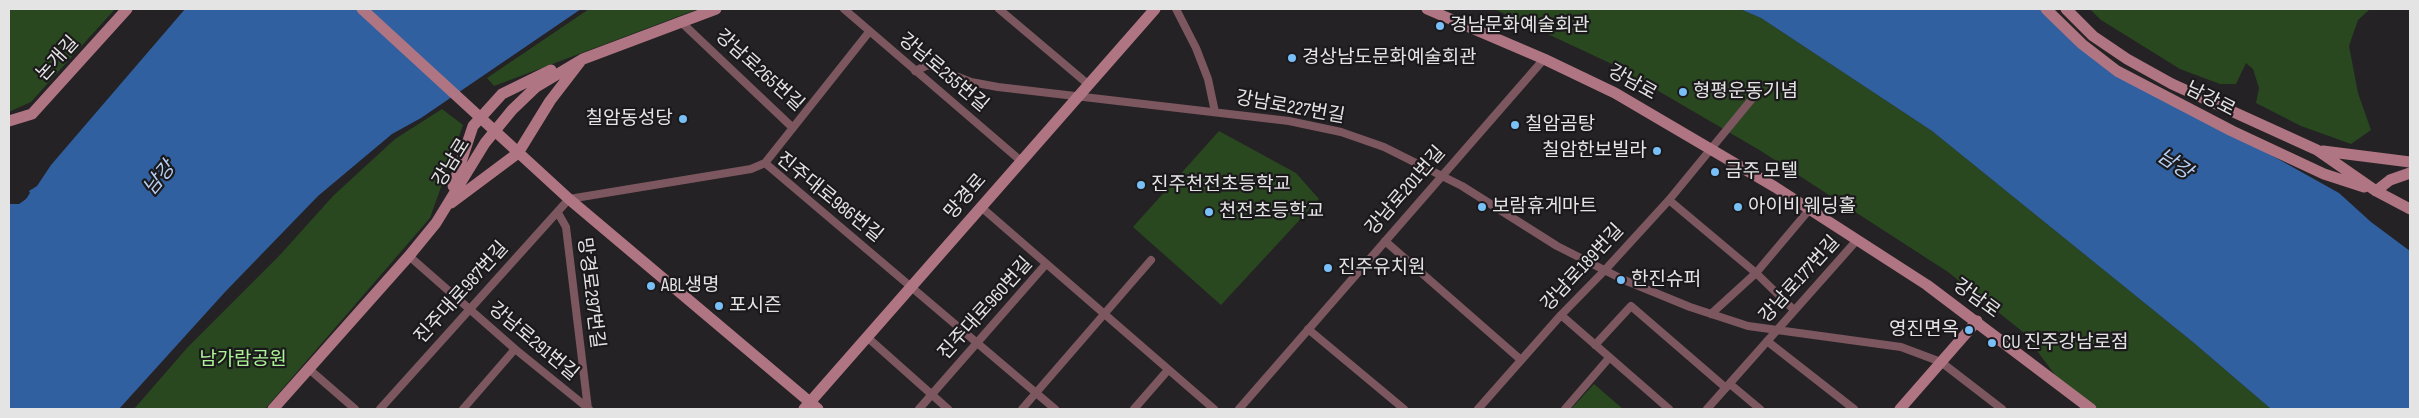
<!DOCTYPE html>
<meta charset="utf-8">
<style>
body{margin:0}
#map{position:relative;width:2419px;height:418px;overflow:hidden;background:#242224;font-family:"Sofia Sans Condensed",sans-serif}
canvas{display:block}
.frame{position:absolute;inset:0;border:10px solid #e5e4e5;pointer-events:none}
</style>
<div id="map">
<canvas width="2419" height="418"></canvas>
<div class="frame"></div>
</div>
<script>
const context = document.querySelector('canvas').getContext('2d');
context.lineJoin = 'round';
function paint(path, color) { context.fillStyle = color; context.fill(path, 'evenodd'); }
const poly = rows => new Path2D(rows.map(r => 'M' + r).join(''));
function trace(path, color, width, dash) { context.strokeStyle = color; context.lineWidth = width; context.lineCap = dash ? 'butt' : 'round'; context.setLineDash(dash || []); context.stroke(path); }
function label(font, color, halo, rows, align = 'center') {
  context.font = font + ' "Sofia Sans Condensed","Noto Sans KR",sans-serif'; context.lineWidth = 4.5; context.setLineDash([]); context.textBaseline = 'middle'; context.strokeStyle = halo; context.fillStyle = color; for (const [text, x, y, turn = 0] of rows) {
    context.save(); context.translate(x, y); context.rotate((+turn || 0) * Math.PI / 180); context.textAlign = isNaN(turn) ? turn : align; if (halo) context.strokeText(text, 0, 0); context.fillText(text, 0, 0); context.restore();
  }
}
paint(poly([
 [9,9,115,9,31,102,11,111,9,111],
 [589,9,698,9,494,86,487,78],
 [1494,9,1740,9,1761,18,1932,131,2194,343,2271,409,2091,409,2067,391,2023,332,1948,272,1761,151,1614,65],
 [2090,9,2370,9,2358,20,2349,46,2358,93,2371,130,2351,144,2301,126,2256,103,2259,88,2253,69,2246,63,2236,84,2220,84,2180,69,2101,20],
 [442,109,463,125,430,218,265,409,134,409,187,348,279,256,333,196,395,139],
 [1219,131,1296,173,1319,199,1221,305,1133,227],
 [1594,384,1623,409,1571,409]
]), '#294820');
paint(poly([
 [185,9,581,9,421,118,392,134,318,196,225,292,119,409,9,409,9,204,19,204,26,199,30,193,29,191,37,186,51,165],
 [1740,9,2052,9,2101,60,2339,193,2371,222,2410,251,2410,409,2271,409,2194,343,1932,131,1761,18]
]), '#30609f');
trace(poly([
 [844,9,1021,161],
 [999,9,1089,85],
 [1176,9,1196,48,1208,79,1215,112],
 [680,21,793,128],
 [915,71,928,65,971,82,998,87,1289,121,1341,132,1384,147,1462,186,1557,246,1624,280,1690,307,1748,326,1901,347,1941,362,2002,409],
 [765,163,1055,409],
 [1669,200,1756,273,1794,310],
 [981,207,1214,409],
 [558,213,566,227,588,409],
 [1385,241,1521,360],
 [409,256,515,349,589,409],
 [1711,314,1756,273,1809,210],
 [1561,315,1669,409],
 [1308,329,1404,409],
 [867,337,948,409],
 [1767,341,1854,409],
 [1595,345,1631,306,1726,388],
 [309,369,355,409],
 [1730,384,1760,409],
 [380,409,569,199,751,169,765,163,869,32],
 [463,409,515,349],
 [919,409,1046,264],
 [1022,409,1151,260],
 [1134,409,1168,370],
 [1239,409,1544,59],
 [1478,409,1561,315,1605,270,1669,200,1756,94],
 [1565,409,1609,358],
 [1707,409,1857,240]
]), '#7d5760', 8);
trace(poly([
 [362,9,569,199,818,409],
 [1427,9,1544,59,1615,93,1775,187,1927,285,2091,409],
 [2046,9,2082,44,2117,71,2232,131,2324,174,2364,187],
 [2066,9,2093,36,2127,59,2172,84,2317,150,2376,191,2410,209],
 [9,121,32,114,127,9],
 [2323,151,2410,162],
 [453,186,473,126,502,94,551,70],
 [2376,191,2390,180,2410,173],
 [451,203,518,153,550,101,580,62],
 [273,409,409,256,436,223,485,143,512,110,536,87,583,59,716,9],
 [804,409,1155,9],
 [1900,409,1977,321]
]), '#b07583', 11);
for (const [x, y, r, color] of [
 [1440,26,5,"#79bff8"],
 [1292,58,5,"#79bff8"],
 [1683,92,5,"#79bff8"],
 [683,119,5,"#79bff8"],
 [1515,125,5,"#79bff8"],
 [1657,151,5,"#79bff8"],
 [1715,172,5,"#79bff8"],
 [1141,185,5,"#79bff8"],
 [1482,207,5,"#79bff8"],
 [1738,207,5,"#79bff8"],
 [1209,212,5,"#79bff8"],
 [1328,268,5,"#79bff8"],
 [1621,280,5,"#79bff8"],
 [651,286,5,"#79bff8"],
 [719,306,5,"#79bff8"],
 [1969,330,5,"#79bff8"],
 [1992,343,5,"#79bff8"]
]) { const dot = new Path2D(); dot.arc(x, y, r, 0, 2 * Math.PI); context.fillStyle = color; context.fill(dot); trace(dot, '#1b191b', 2); }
label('19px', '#e5e4e5', '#1b191b', [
 ["경남문화예술회관",1450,26],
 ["경상남도문화예술회관",1302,58],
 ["형평운동기념",1693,92],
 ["칠암동성당",673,119,"right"],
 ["칠암곰탕",1525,125],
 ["칠암한보빌라",1647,151,"right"],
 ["금주 모텔",1725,172],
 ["진주천전초등학교",1151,185],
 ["보람휴게마트",1492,207],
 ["아이비 웨딩홀",1748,207],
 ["천전초등학교",1219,212],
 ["진주유치원",1338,268],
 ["한진슈퍼",1631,280],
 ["ABL생명",661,286],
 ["포시즌",729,306],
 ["영진면옥",1959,330,"right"],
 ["CU 진주강남로점",2002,343]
], 'left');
label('19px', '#e5e4e5', '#1b191b', [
 ["논개길",58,59,-48],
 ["강남로265번길",759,71,42],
 ["강남로255번길",943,73,40],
 ["강남로",1632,83,29],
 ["남강로",2210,100,27],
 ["강남로227번길",1290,108,10],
 ["강남로",452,163,-58],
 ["강남로201번길",1406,191,-49],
 ["망경로",966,197,-49],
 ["진주대로986번길",829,198,39],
 ["강남로189번길",1583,268,-47],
 ["강남로177번길",1800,280,-48],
 ["진주대로987번길",462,293,-48],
 ["망경로297번길",590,293,83],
 ["강남로",1976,299,36],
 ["진주대로960번길",986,309,-48],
 ["강남로291번길",533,342,40]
]);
label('19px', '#abf596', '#1b191b', [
 ["남가람공원",243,360]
]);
label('italic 20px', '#b5cff3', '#1b191b', [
 ["남강",2174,165,34],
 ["남강",160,179,-50]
]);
</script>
